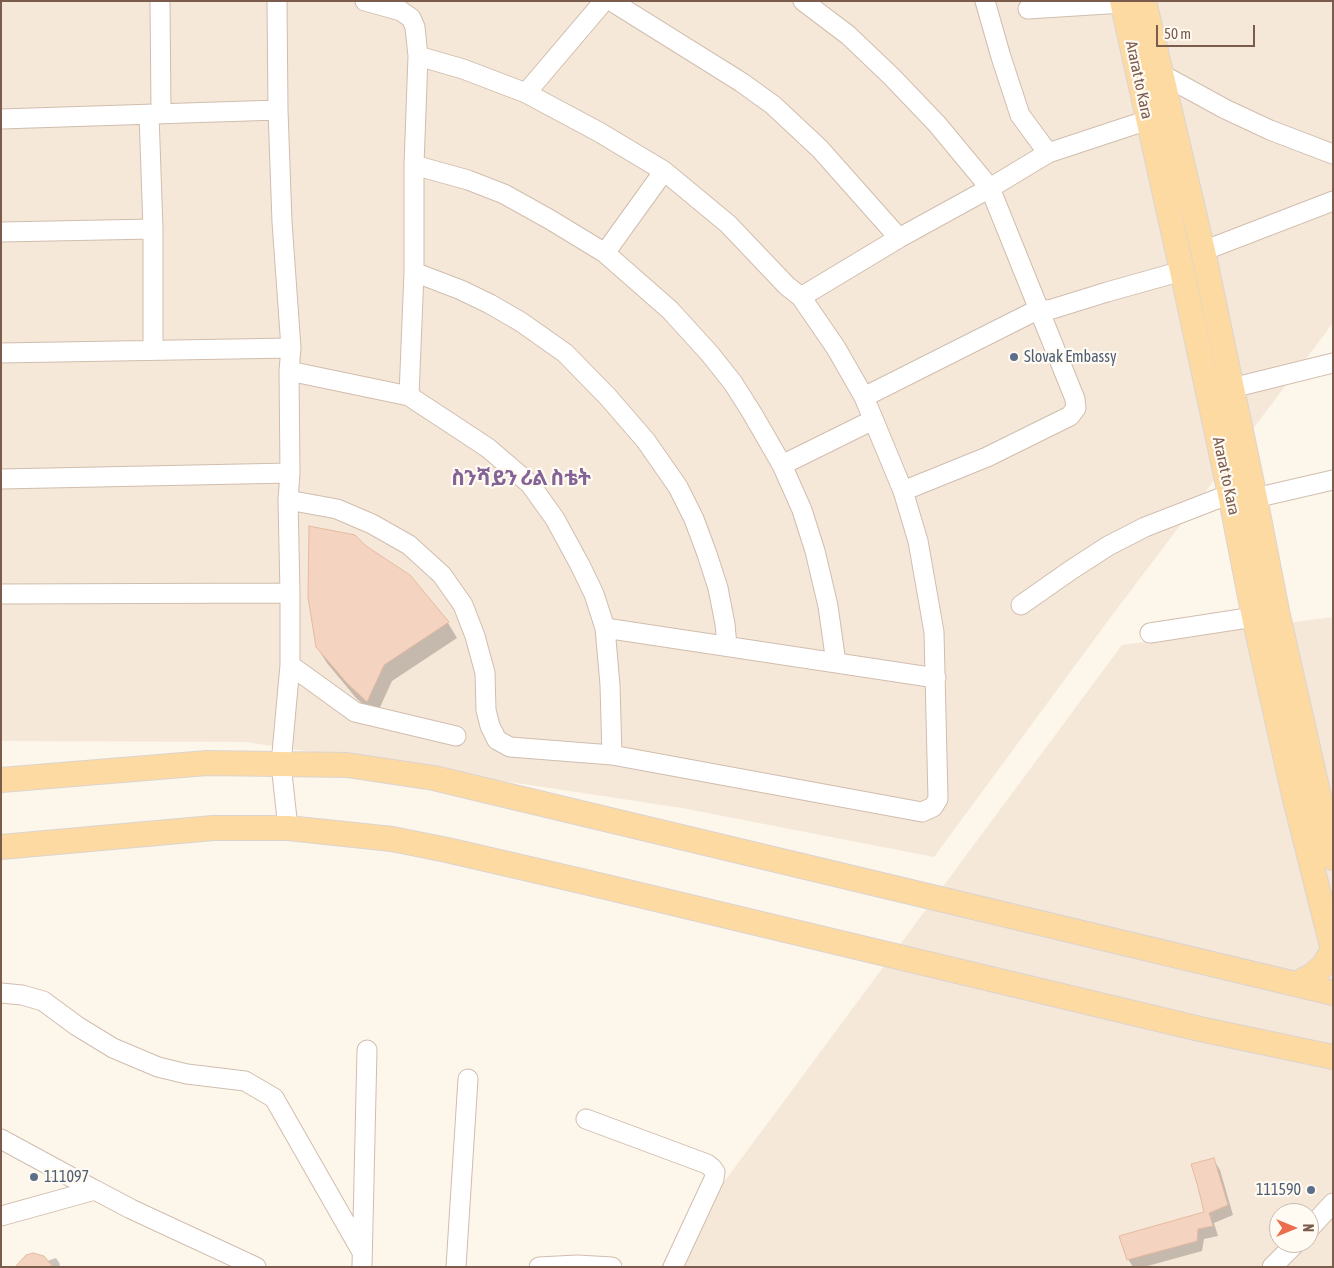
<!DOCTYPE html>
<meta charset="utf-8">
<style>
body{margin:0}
#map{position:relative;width:1334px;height:1268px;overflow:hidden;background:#fdf6ea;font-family:"Asap Condensed",sans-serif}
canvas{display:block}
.frame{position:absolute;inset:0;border:2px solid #7a5b4c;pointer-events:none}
.north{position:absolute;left:1269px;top:1203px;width:50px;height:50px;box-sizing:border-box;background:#fffaf2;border:1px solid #cabab0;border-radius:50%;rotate:90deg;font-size:14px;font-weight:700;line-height:20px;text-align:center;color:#7a5b4c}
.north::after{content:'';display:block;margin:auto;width:18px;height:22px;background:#ea6d4d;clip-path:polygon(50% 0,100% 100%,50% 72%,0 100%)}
.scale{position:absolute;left:1156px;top:25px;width:99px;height:22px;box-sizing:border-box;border:2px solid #7a5b4c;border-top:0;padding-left:6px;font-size:15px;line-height:18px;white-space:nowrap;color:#7a5b4c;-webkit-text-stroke:4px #fffaf2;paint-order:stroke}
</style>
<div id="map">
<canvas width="1334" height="1268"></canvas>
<div class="frame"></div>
<div class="north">N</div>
<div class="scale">50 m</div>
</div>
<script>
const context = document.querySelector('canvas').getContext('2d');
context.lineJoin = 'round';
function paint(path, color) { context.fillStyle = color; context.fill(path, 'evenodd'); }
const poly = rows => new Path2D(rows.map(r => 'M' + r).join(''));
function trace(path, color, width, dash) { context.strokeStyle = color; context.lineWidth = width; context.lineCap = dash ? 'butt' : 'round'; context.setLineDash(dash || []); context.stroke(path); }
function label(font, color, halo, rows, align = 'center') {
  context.font = font + ' "Asap Condensed","Noto Sans Ethiopic",sans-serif'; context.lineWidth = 4.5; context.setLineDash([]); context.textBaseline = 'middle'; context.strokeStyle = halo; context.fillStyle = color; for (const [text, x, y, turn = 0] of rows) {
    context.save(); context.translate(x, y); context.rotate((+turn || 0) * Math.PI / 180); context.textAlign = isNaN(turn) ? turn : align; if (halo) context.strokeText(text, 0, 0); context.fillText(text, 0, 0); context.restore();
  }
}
paint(poly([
 [1,1,1333,1,1333,323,1110,618,934,857,682,808,246,742,1,741],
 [1333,617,1333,1267,661,1267,1122,645],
 [1279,1213,1309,1213,1309,1243,1279,1243]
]), '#f5e8d8');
paint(poly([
 [365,547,409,576,448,623,457,638,392,681,376,716,356,698,327,663,317,647],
 [1214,1160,1220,1170,1233,1215,1214,1223,1218,1236,1204,1239,1202,1251,1144,1267,1133,1267,1128,1259,1205,1213],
 [56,1258,60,1264,59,1267,19,1267,47,1261]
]), '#0003');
const building = poly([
 [309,526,355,535,366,546,410,575,449,622,384,665,367,702,346,682,316,647,308,597,309,526],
 [1214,1158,1228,1205,1209,1213,1213,1226,1198,1229,1197,1241,1127,1260,1119,1236,1204,1212,1198,1187,1191,1164,1214,1158],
 [33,1253,44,1256,53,1267,15,1267,26,1255,33,1253]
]);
paint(building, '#f4d4c1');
trace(building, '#e7baa1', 1);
const minor = poly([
 [160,1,161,113],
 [277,1,278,110,282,222,291,348,289,371,290,473,288,500,290,593,290,665,281,764,288,828],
 [365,1,401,11,411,18,415,27,418,56,414,165,468,180,504,194,549,219,605,253,670,310,710,354,733,383,752,413,782,465,802,510,815,551,828,606,836,663],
 [613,1,616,4,741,82,773,105,820,149,899,238],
 [803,1,848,35,892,77,937,124,990,188,1075,399,1076,408,1070,416,987,457,903,491],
 [985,1,1001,57,1020,115,1048,153],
 [1028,9,1123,3],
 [1161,74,1225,109,1270,130,1333,154],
 [526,93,604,1],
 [149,114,153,229],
 [1,119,278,110],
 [414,165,414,272,461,290,490,304,521,322,565,353,608,397,646,441,678,487,694,519,707,554,718,588,725,624,727,646],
 [1,232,153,229,153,350],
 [1203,251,1333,201],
 [605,253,664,171],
 [801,297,899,238,990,188,1048,153,1148,120],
 [1,353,291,348],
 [289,371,409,396,488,448,530,484,555,519,580,565,594,594,605,628],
 [1232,388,1333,363],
 [409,396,414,272],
 [864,397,1039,309,1049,310,1107,292,1182,271],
 [782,465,873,420],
 [1,479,290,473],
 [1255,498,1333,480],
 [288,500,337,509,372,524,409,545,442,575,463,605,475,636,485,673,486,710,490,726,497,740,510,747,612,755,922,812,933,807,938,799,934,632,918,541,903,491,864,397,836,348,801,297,787,286,728,224,664,171,599,132,526,93,463,69,418,56],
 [1,594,290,593],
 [1021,605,1071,570,1108,546,1145,527,1230,494],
 [1150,633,1254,617],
 [290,665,355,712,456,736],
 [612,755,610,685,605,628,936,678],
 [1,993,22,995,43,1001,77,1026,113,1048,158,1067,187,1074,245,1081,274,1098,362,1252],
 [586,1119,707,1164,712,1168,715,1172,714,1179,673,1267],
 [1,1139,95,1190],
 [1,1216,95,1190,131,1209,256,1267],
 [1309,1229,1333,1203],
 [362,1267,367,1050],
 [456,1267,468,1079],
 [539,1267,577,1265,612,1267],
 [1272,1267,1296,1243]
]);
const major = poly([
 [1122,1,1182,271,1230,494,1254,617,1294,795,1333,950],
 [1144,1,1203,251,1255,498,1277,611,1333,858],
 [1,780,207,763,347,765,434,778,1333,993],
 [1,847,213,828,288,828,392,839,447,850,581,881,1200,1029,1333,1057],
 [1296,984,1313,975,1324,965,1333,950]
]);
trace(minor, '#d1bdae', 21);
trace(major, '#dcd4d0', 26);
trace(minor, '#fff', 19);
trace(major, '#fddaa2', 24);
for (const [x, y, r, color] of [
 [1014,357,5,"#5c6f8a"],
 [34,1177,5,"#5c6f8a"],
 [1311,1190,5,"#5c6f8a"]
]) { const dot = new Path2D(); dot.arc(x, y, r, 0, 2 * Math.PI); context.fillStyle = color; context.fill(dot); trace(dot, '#fffaf2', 2); }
label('16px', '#7a5b4c', '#fffaf2', [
 ["Ararat to Kara",1139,80,78],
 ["Ararat to Kara",1226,476,78]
]);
label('16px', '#4e5e75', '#fffaf2', [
 ["Slovak Embassy",1024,357],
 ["111097",44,1177],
 ["111590",1301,1190,"right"]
], 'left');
label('bold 21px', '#846496', '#fffaf2', [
 ["ስንሻይን ሪል ስቴት",521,478]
]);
</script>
